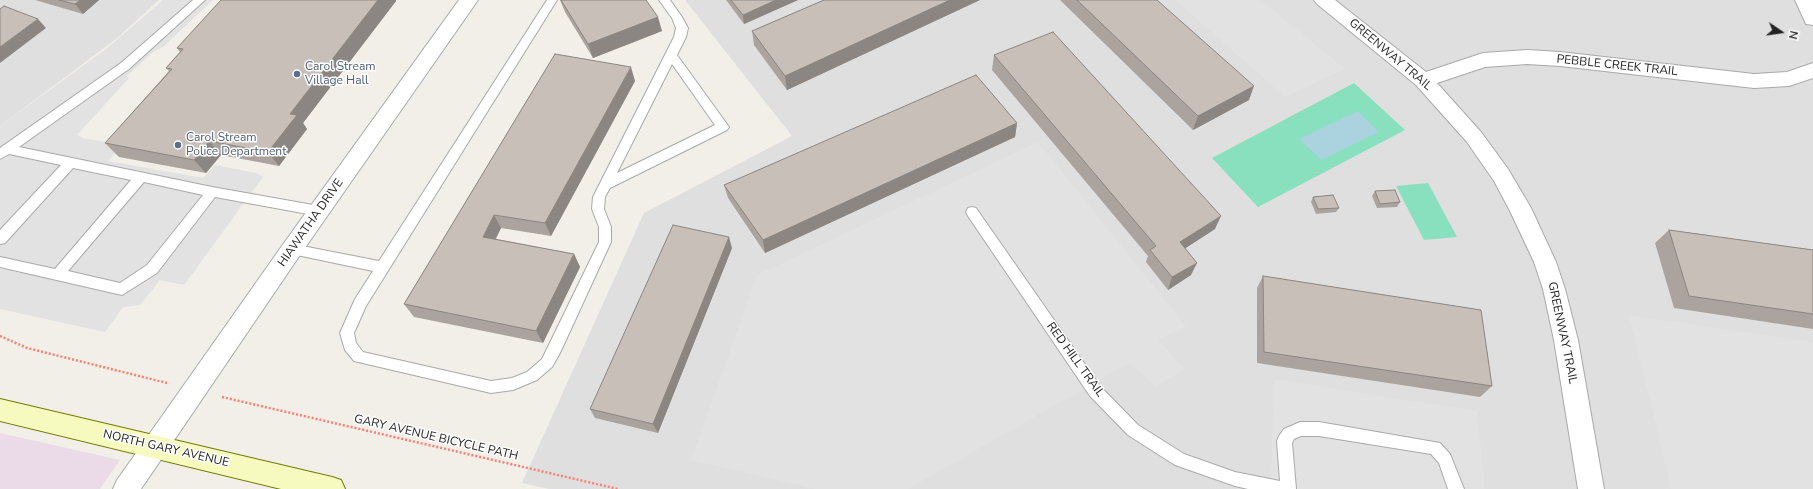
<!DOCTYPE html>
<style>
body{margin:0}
#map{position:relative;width:1813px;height:489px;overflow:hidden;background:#f2efe9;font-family:"Nunito Sans",sans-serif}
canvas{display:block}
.north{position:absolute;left:1761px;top:12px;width:40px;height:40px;-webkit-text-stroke:3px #fff;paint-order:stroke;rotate:103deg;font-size:11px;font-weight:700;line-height:16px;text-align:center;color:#222}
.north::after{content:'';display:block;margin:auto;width:14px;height:18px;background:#222;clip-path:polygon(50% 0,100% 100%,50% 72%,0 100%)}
</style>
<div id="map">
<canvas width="1813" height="489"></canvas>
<div class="north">N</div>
</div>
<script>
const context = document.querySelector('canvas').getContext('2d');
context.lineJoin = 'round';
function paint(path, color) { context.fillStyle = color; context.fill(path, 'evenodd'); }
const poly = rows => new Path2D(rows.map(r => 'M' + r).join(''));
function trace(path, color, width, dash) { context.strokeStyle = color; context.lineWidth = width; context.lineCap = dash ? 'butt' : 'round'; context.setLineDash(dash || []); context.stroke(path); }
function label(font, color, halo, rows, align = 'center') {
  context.font = font + ' "Nunito Sans",sans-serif'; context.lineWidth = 3; context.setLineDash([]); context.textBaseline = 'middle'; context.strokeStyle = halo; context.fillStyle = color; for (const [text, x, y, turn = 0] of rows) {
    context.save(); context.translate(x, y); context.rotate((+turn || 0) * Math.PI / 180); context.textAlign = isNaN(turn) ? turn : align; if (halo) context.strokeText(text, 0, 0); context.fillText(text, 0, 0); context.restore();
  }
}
paint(poly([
 [0,0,159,0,116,39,0,126],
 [685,0,1813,0,1813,489,549,489,522,483,644,213,792,136]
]), '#e0dfdf');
paint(poly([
 [0,433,120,460,100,489,0,489]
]), '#ebdbe8');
paint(poly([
 [1354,83,1405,130,1258,207,1212,158],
 [1428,183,1457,237,1424,240,1396,186]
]), '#88e0be');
paint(poly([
 [163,0,213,0,163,47,153,52,127,76,129,78,77,135,83,138,122,145,108,161,203,178,215,165,256,173,263,177,184,285,160,280,140,305,123,307,105,332,0,309,0,126,106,49],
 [1175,0,1261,0,1345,69,1285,97],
 [1038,142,1186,326,1158,340,1185,369,1156,386,1129,363,908,489,816,489,691,460,757,275],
 [1629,315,1813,342,1813,489,1671,489],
 [1274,379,1477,411,1485,489,1271,489]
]), '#e2e2e2');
paint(poly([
 [1358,111,1379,132,1321,160,1299,139]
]), '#aad3df');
const lane = poly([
 [193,0,205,0,129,69,19,147,212,187,319,206,323,207,325,211,323,215,319,216,215,197,157,273,122,295,0,267,0,257,55,269,131,180,73,168,5,243,0,244,0,230,61,165,9,154,0,159,0,148,121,63,193,0],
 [144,182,203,195,147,265,120,283,68,271,144,182],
 [547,0,557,0,366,306,354,333,356,343,363,352,491,381,512,378,527,372,542,359,599,242,599,227,592,209,593,197,674,37,676,28,672,18,659,0,670,0,682,17,688,28,686,37,677,55,729,127,727,130,610,188,605,197,604,209,611,227,611,242,560,353,552,367,537,380,513,390,491,393,354,361,345,350,340,333,355,299,373,271,292,254,287,253,285,249,287,245,292,244,379,261,547,0],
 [672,64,715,125,617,173,672,64],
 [972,207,976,208,1100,386,1138,425,1184,454,1235,472,1280,481,1277,441,1279,436,1284,429,1300,422,1319,422,1440,443,1450,454,1464,489,1448,489,1439,463,1431,454,1319,436,1301,436,1294,439,1292,443,1296,489,1248,489,1235,486,1175,465,1128,435,1090,396,968,216,966,212,968,208,972,207]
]);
const street = poly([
 [459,0,478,0,300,255,141,489,113,489,117,480,284,243,459,0],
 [1314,0,1335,0,1426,72,1483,53,1527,50,1560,52,1754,74,1787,72,1813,63,1813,78,1789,86,1754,88,1560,66,1527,64,1485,67,1437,83,1481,132,1508,169,1531,208,1556,262,1565,289,1578,340,1604,489,1578,489,1554,340,1543,289,1534,262,1510,211,1494,181,1467,142,1416,85,1317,4,1314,0],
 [1795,0,1813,0,1813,25,1806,24,1795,0]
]);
const secondary = poly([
 [0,399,332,477,341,480,345,489,281,489,0,421,0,399]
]);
trace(lane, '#a9a9a9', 2);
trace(street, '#a9a9a9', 2);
trace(secondary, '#707d05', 2);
trace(poly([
 [0,336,27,348,167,383],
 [222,397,618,489]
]), '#fa8072', 2.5, [2, 2]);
paint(lane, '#fff');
paint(street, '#fff');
paint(secondary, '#f7fabf');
paint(poly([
 [35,0,99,0,83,14],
 [221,0,396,0,396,1,303,123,307,129,279,166,221,155,206,173,119,157,105,143,169,71,166,68,180,52,177,48],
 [560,0,646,0,662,31,593,58,565,12],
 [726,0,798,0,744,24],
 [824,0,980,0,787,90,754,45,752,31],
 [1060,0,1157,0,1249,100,1193,130],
 [555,54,635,81,551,236,501,228,496,239,574,254,580,267,543,343,414,317,404,304],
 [994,55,1215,229,1185,248,1191,275,1168,290,1146,262,1148,256,992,70],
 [1017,123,1015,137,765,253,728,198,724,185],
 [1375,191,1400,202,1397,207,1377,208,1372,196],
 [1313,197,1339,208,1336,212,1316,214,1311,202],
 [1669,230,1813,250,1813,329,1674,308,1655,243],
 [732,248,658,433,595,418,590,409],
 [1263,276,1492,386,1480,397,1257,363,1257,288]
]), '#aba49e');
paint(poly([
 [80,0,99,0,83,14,75,4],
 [378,0,396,0,396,1,303,123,307,129,279,166,268,152,290,114],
 [776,0,798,0,744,24,743,15],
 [950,0,980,0,787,90,785,76],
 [658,17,662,31,593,58,588,44],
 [38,19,46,28,0,63,0,47],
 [631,67,635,81,551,236,545,223],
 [1254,86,1249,100,1193,130,1198,116],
 [1017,123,1015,137,765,253,763,240],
 [209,141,221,155,206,173,194,160],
 [494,215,501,228,490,249,483,237],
 [1221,216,1215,229,1175,255,1180,242],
 [729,237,732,248,658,433,653,424],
 [574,254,580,267,543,343,536,331],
 [1197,263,1191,275,1168,290,1172,277]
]), '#8b8681');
const building = poly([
 [59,0,80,0,75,4,59,0],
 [221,0,378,0,290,114,297,115,268,152,209,141,194,160,105,143,172,69,166,68,183,49,177,48,221,0],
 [561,0,646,0,658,17,588,44,561,0],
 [731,0,776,0,743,15,731,0],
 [824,0,950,0,785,76,752,31,824,0],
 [1077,0,1157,0,1254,86,1198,116,1077,0],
 [4,6,38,19,0,47,0,9,4,6],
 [1053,32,1221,216,1180,242,1197,263,1172,277,1150,250,1156,246,994,55,1053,32],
 [555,54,631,67,545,223,494,215,483,237,574,254,536,331,404,304,555,54],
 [976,75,1017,123,763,240,724,185,976,75],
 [1395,190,1400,202,1380,204,1375,191,1395,190],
 [1333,195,1339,208,1318,209,1313,197,1333,195],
 [673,225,729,237,653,424,590,409,673,225],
 [1669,230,1813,250,1813,314,1689,296,1669,230],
 [1263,276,1481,310,1492,386,1264,352,1263,276]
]);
paint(building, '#c7bfb8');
trace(building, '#8b8681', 1);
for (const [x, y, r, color] of [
 [297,74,4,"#5c6f8a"],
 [178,145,4,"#5c6f8a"]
]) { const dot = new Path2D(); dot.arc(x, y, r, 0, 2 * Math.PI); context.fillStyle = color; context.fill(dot); trace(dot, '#fff', 1.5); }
label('12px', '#222', '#fff', [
 ["GREENWAY TRAIL",1390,55,40],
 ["PEBBLE CREEK TRAIL",1617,66,6],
 ["HIAWATHA DRIVE",311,223,-55],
 ["GREENWAY TRAIL",1562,333,78],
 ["RED HILL TRAIL",1075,360,54],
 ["GARY AVENUE BICYCLE PATH",436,438,13],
 ["NORTH GARY AVENUE",166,449,13]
]);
label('12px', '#4e5e75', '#fff', [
 ["Carol Stream",305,67],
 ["Village Hall",305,81],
 ["Carol Stream",186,138],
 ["Police Department",186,152]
], 'left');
</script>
